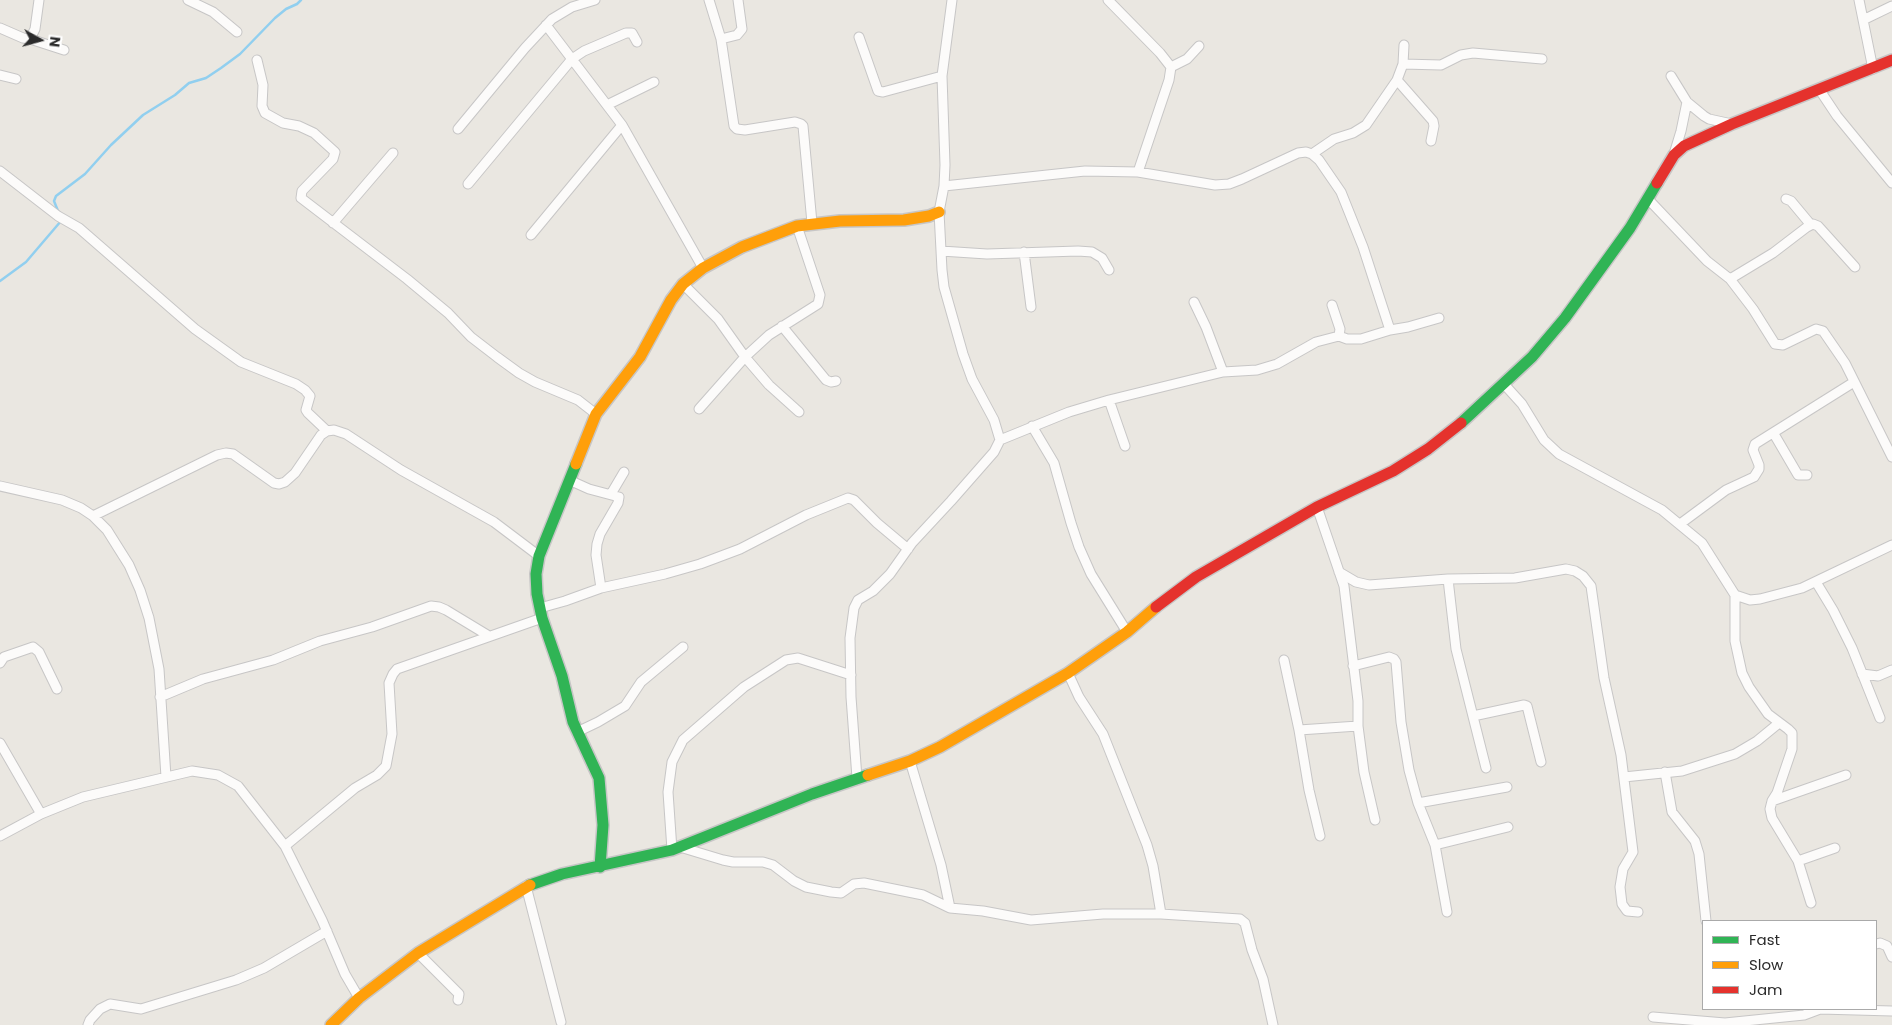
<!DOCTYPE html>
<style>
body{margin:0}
#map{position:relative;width:1892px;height:1025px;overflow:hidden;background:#eae7e1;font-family:Poppins,sans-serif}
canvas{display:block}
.legend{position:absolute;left:1702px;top:920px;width:175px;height:90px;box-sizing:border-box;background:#fff;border:1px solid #aaa;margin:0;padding:6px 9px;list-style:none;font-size:15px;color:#2b2b2b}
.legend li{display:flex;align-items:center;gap:10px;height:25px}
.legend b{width:25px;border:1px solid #aaa}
.north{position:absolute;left:15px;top:15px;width:50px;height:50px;-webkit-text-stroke:4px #fff;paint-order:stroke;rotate:97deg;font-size:14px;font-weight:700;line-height:20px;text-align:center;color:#2b2b2b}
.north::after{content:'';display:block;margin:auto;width:18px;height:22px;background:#2b2b2b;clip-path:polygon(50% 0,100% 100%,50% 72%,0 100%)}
</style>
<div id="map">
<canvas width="1892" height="1025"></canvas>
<ul class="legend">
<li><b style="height:6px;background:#30b455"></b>Fast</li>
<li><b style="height:6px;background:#ff9f0a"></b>Slow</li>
<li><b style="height:6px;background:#e5322d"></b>Jam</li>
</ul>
<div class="north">N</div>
</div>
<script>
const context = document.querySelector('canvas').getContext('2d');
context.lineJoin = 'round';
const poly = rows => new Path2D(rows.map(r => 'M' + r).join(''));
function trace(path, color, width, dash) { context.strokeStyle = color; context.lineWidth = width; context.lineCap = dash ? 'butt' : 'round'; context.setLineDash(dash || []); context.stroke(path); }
trace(poly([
 [58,211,54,201,56,196,85,174,111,145,143,115,175,95,189,83,206,78,221,68,240,54,275,18,286,9,297,4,301,0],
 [0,281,26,262,61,221]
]), '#91cfef', 2.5);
const street = poly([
 [188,0,213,12,237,32],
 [709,0,721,39,734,126,737,129,745,130,795,122,801,124,803,126,812,223],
 [1108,0,1160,53,1171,67,1169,80,1138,172],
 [1859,0,1873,69],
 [1863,20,1892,6],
 [546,25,622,125,703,268],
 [0,28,23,38,30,39,35,29,39,0],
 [859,37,878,91,883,92,942,76],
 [30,39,64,50],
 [721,39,737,35,742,29,738,0],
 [257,60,263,85,262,106,265,113,283,123,299,126,314,133,335,152,333,159,302,191,301,198,407,279,448,313,471,337,497,357,519,373,535,382,578,400,596,414],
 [1403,64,1441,65,1461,55,1473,53,1542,59],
 [1171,67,1187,59,1199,46],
 [0,75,16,79],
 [1671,76,1687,102,1704,116,1709,119,1732,124],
 [1397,80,1433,121,1434,126,1431,141],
 [1819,89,1837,116,1892,183],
 [607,105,654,82],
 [458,129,525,48,552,19,572,7,595,0],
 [1312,154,1334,139,1353,133,1366,125,1397,80,1403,64,1404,45],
 [1674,154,1681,131,1687,102],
 [0,171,58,216,79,228,195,329,241,362,296,384,305,390,310,396,306,410,308,413,327,431],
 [468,184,572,59,584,51,626,33,632,33,637,42],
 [944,186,1085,171,1138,172,1215,185,1229,184,1242,179,1298,153,1306,152,1312,154,1319,160,1341,192,1363,247,1390,330,1408,327,1439,318],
 [1648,199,1707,261,1730,279,1753,309,1775,344,1783,345,1816,329,1823,331,1845,363,1892,457],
 [1786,199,1791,201,1811,225],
 [333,223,393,153],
 [531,235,622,125],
 [941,251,987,254,1078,251,1092,252,1102,258,1109,270],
 [1024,252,1031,307],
 [1730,279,1773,253,1807,227,1813,224,1818,226,1855,267],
 [683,284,718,319,745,357,769,385,799,412],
 [1194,302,1206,327,1223,372],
 [782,326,826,380,831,382,836,381],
 [1339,336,1347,339,1361,339,1390,330],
 [1503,383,1522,404,1544,440,1559,454,1662,510,1702,543,1735,595,1735,641,1742,673,1749,687,1768,714,1788,729,1792,733,1792,749,1777,793,1772,801,1770,809,1772,818,1798,861,1811,903],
 [1109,400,1125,446],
 [699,409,745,357,769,335,818,304,820,295,797,226],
 [1032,426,1054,463,1071,523,1079,547,1091,574,1127,632],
 [1774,434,1798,475,1807,475],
 [1000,440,1069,412,1109,400,1223,372,1257,370,1277,364,1316,342,1339,336,1340,329,1332,305],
 [569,480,589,489,619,497,618,503,600,534,597,544,596,555,601,588],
 [0,486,62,500,81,508,93,516,107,530,129,565,140,590,149,618,159,669,166,777],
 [611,494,624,472],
 [1317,507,1344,586,1358,701,1358,726,1364,772,1375,820],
 [93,516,217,455,226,453,233,454,274,483,279,484,285,482,295,473,321,435,327,431,334,430,346,434,401,470,494,522,539,556],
 [1680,524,1726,490,1754,477,1759,469,1759,465,1753,450,1755,444,1854,382],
 [1339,572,1356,582,1369,585,1448,579,1456,649,1486,768],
 [1448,579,1515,578,1566,569,1575,571,1583,576,1591,586,1604,678,1621,755,1633,852,1623,869,1620,887,1622,904,1627,911,1638,912],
 [1816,582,1833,610,1852,648,1880,718],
 [1735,595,1750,600,1760,599,1802,588,1892,545],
 [540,608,565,601,601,588,665,574,700,564,740,549,806,515,848,498,854,500,877,523,908,549],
 [1284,660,1299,730,1309,790,1320,836],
 [0,663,4,657,33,647,39,652,57,689],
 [1353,666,1389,657,1394,659,1396,662,1401,722,1409,770,1418,803,1435,845,1447,912],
 [1068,673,1079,697,1103,734,1147,845,1153,866,1161,914],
 [1862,674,1878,676,1892,670],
 [160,697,203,679,273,660,320,641,372,627,431,606,439,607,446,610,489,636],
 [1473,716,1524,705,1527,706,1541,762],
 [1299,730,1358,726],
 [577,732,598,722,625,706,641,682,683,647],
 [0,743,41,814],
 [910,761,941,865,950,908],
 [1665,772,1672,812,1695,841,1699,854,1706,921],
 [1624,777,1682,771,1735,754,1757,741,1779,723],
 [857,778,851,697,850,638,854,608,858,600,873,591,890,574,912,543,951,501,994,452,1000,440,994,420,972,379,963,354,944,287,942,270,939,212,944,186,945,165,942,76,952,0],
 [1772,801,1846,775],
 [1418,803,1507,787],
 [0,836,41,814,83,797,192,771,218,775,238,786,285,846,322,920,345,974,359,998],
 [1435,845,1508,827],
 [285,846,355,788,377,775,386,766,392,734,389,683,393,674,397,669,542,618],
 [680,847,723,860,733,862,763,862,773,865,794,881,806,887,831,892,841,893,854,884,864,883,923,895,950,908,983,911,1031,920,1103,914,1161,914,1240,919,1245,923,1252,950,1263,979,1273,1025],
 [672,850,668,792,672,762,683,740,744,687,786,660,798,658,851,675],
 [1798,861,1835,848],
 [526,886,561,1022],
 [1876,944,1880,943,1887,946,1892,957],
 [418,953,459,994,458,1000],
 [1820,1009,1892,1011],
 [1653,1017,1725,1023,1804,1015,1820,1009],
 [88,1025,90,1020,100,1009,110,1004,141,1009,236,980,264,968,327,931]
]);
const fast = poly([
 [1461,423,1532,357,1565,318,1630,228,1657,183],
 [576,464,539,556,536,574,537,594,542,618,562,676,573,722,599,778,603,825,600,867],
 [530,885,562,874,672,850,812,794,868,775]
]);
const slow = poly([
 [576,464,596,414,640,357,671,300,683,284,703,268,742,247,797,226,840,221,904,220,929,216,939,212],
 [868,775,910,761,940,747,1068,673,1127,632,1156,607],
 [331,1025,359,998,418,953,530,885]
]);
const jam = poly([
 [1657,183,1674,155,1684,146,1732,124,1892,60],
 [1156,607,1196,577,1317,507,1393,471,1428,449,1461,423]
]);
trace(street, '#c7c6c6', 11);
trace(fast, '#c7c6c6', 14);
trace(slow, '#c7c6c6', 14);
trace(jam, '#c7c6c6', 14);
trace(street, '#fcfbfa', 9);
trace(fast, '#30b455', 11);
trace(slow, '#ff9f0a', 11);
trace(jam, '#e5322d', 11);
</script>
